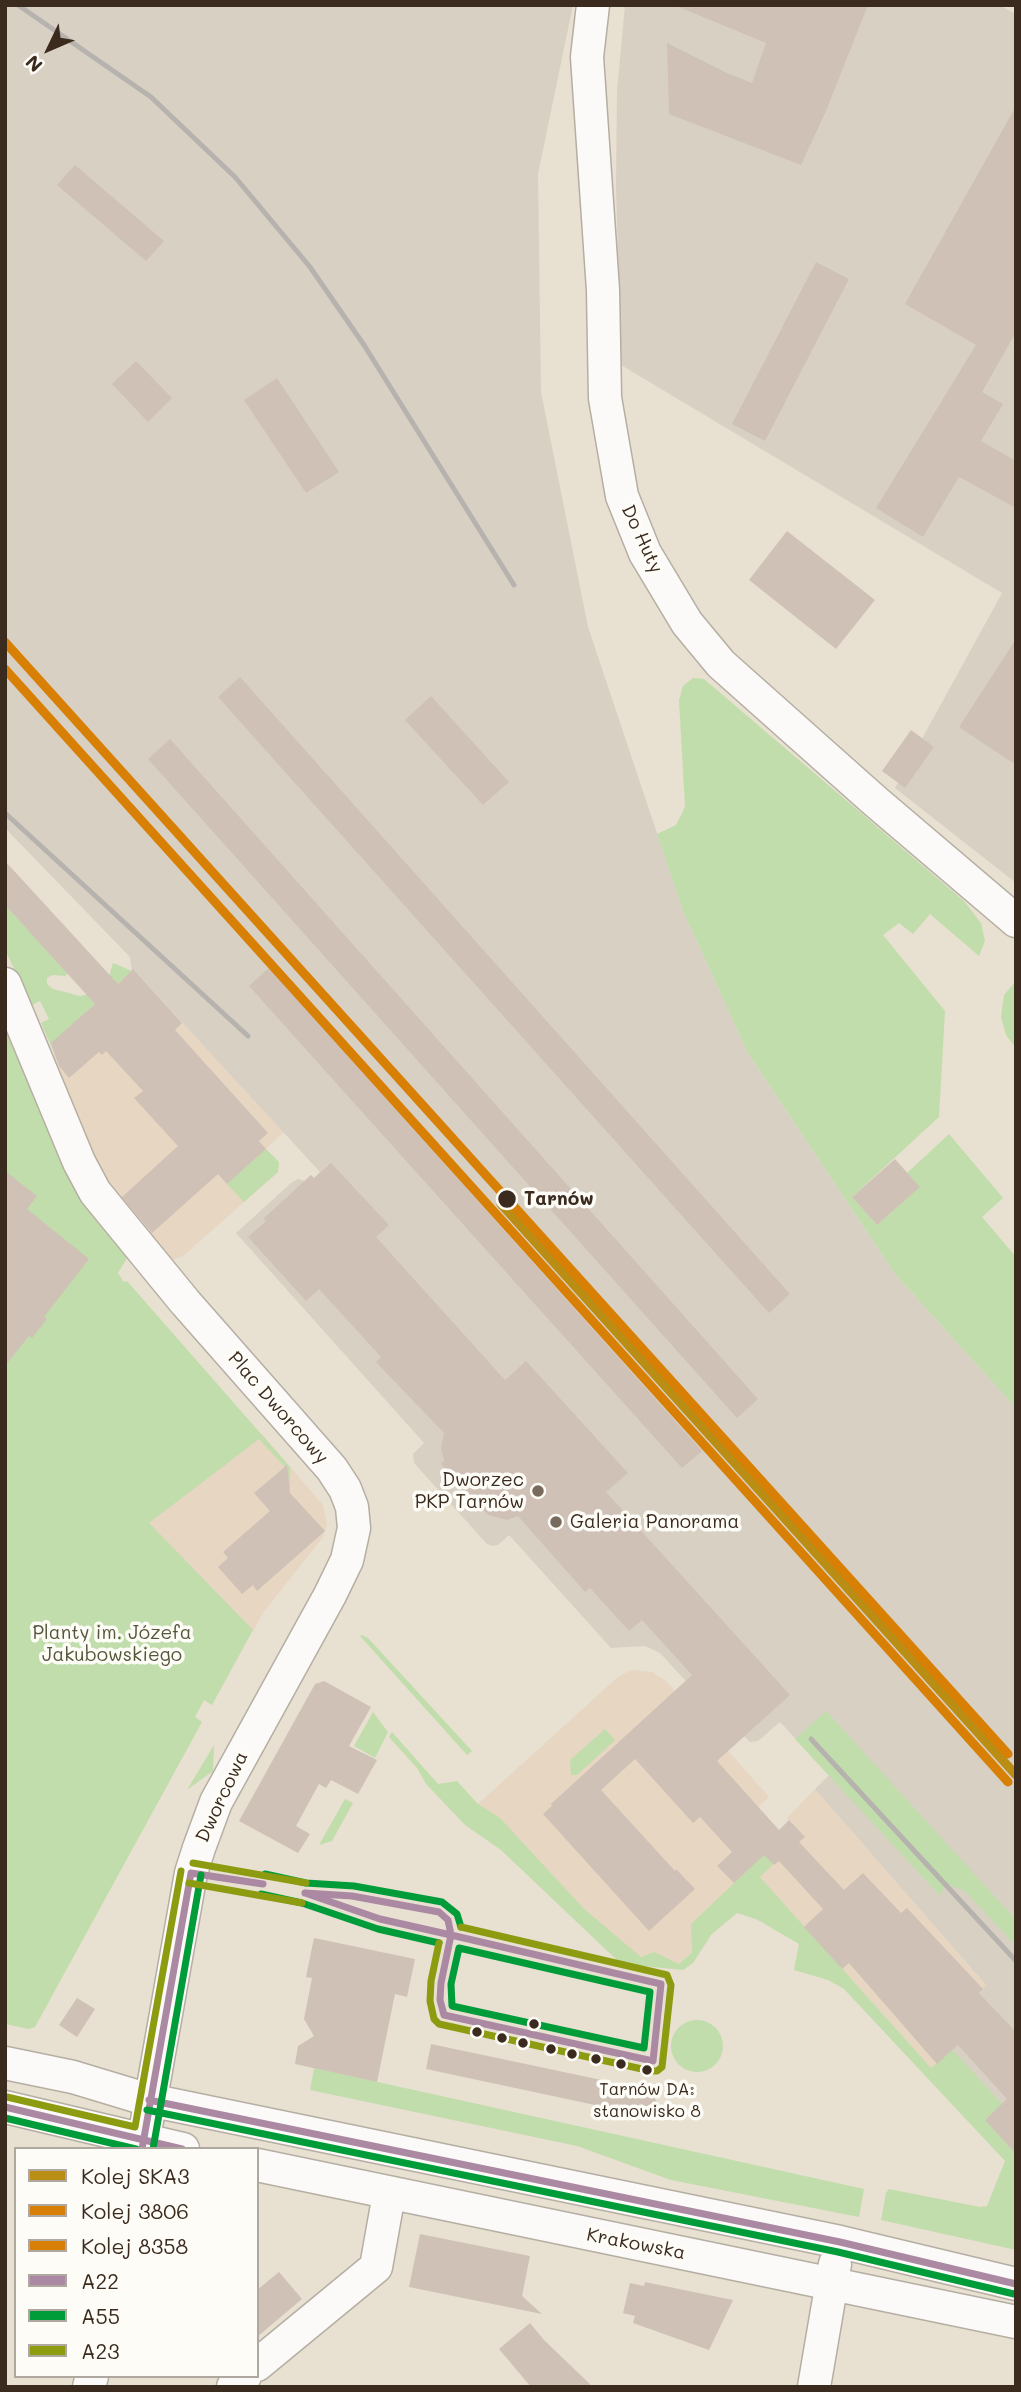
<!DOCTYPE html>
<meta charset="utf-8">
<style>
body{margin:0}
#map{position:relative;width:1021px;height:2392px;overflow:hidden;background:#e8e0d1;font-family:Mali,sans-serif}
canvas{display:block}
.frame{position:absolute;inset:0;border:7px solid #3b2a1e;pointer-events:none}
.legend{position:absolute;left:14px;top:2147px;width:245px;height:231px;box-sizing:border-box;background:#fdfcf7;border:2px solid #afa8a0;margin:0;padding:9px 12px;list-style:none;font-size:21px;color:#3b2a1e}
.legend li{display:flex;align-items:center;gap:14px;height:35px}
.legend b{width:35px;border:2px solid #afa8a0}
.north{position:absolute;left:14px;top:14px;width:70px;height:70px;-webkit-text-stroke:5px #fdfcf7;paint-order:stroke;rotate:226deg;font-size:19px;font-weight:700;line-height:28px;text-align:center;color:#3b2a1e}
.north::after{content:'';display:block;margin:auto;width:24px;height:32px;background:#3b2a1e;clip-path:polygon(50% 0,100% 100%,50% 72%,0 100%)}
</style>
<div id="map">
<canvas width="1021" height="2392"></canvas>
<div class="frame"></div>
<ul class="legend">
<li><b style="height:9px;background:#ba8d15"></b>Kolej SKA3</li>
<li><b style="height:9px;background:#d88006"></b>Kolej 3806</li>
<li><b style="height:9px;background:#d88006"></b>Kolej 8358</li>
<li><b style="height:9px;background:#ac89a3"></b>A22</li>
<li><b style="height:9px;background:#009c39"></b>A55</li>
<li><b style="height:9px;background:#8c9b0f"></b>A23</li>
</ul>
<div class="north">N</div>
</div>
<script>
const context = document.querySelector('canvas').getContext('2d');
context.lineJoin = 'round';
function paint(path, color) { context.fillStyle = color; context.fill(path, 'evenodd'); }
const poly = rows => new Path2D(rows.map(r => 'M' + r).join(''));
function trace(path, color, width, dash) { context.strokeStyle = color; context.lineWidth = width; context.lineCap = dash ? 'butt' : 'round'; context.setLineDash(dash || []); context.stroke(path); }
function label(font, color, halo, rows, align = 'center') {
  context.font = font + ' Mali,sans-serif'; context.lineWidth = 7; context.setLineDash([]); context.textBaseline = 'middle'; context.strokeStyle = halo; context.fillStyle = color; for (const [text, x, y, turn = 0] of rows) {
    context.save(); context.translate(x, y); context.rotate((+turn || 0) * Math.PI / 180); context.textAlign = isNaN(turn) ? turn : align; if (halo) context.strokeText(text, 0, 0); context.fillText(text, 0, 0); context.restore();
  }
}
paint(poly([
 [133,969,284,1132,266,1149,279,1162,278,1172,183,1256,164,1263,103,1192,51,1057,55,1054,43,1027,78,1018],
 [261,1433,323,1505,327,1524,323,1537,263,1613,253,1632,140,1521],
 [632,1670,652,1672,666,1681,769,1797,758,1807,767,1841,789,1821,787,1818,815,1789,986,1985,980,1993,995,2010,932,2069,757,1874,695,1949,679,1964,624,1959,478,1804,619,1676]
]), '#e7d6c2');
paint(poly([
 [5,5,573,5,538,174,541,392,588,627,683,911,748,1053,895,1274,1016,1408,1016,2161,932,2069,995,2010,979,1993,986,1985,815,1789,829,1775,780,1722,758,1741,750,1742,710,1702,694,1690,660,1653,645,1646,611,1648,509,1535,498,1545,492,1546,487,1544,414,1463,413,1454,424,1443,236,1233,291,1183,298,1179,305,1181,311,1175,314,1178,320,1172,134,970,132,971,130,957,5,828],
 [625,5,999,5,1016,14,1016,883,895,788,1002,593,621,365,616,184,617,91]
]), '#d9d0c4');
paint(poly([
 [693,678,704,679,964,901,981,923,985,941,979,956,930,914,913,934,899,923,883,935,945,1011,939,1117,852,1197,877,1225,919,1187,907,1173,949,1134,1003,1198,982,1217,1016,1257,1016,1408,895,1274,748,1053,683,911,657,834,676,825,685,807,679,700,683,686],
 [5,905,68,973,65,976,53,975,47,978,47,984,53,989,80,996,89,994,108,980,113,963,132,971,79,1018,73,1039,55,1055,41,1023,49,1019,40,1001,32,1005,5,950],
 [1016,981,1016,1048,1006,1035,1001,1017,1004,995],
 [5,1016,62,1152,78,1196,132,1250,118,1273,124,1282,127,1281,290,1467,290,1493,287,1466,285,1467,259,1439,149,1523,253,1630,212,1705,204,1700,195,1717,202,1722,35,2027,29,2029,5,2024,5,1366,14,1354,5,1347],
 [266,1149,279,1162,278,1172,244,1202,227,1184],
 [362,1635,368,1638,472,1751,467,1755,360,1636],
 [826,1711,1016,1920,1016,1946,965,1891,949,1885,945,1887,940,1896,795,1739],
 [373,1712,388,1732,375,1758,354,1746],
 [605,1729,615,1740,577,1775,571,1775,570,1760],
 [392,1732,438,1784,457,1781,478,1804,500,1818,584,1909,641,1957,654,1952,679,1964,692,1952,691,1924,750,1868,724,1838,758,1807,767,1842,759,1849,773,1864,760,1877,931,2068,953,2050,1002,2104,985,2120,1016,2154,1016,2250,881,2220,886,2193,889,2189,980,2207,987,2206,1005,2161,844,1989,828,1980,794,1970,799,1944,758,1920,737,1913,711,1935,693,1963,683,1970,621,1964,501,1850,465,1825,426,1784,417,1768,389,1737],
 [214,1745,213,1771,187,1790],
 [345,1799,353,1803,332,1841,319,1845],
 '671 2046a26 26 0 1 1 52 0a26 26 0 1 1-52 0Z',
 [314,2068,864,2189,859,2217,671,2180,577,2146,310,2090]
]), '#c1ddac');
paint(poly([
 [674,5,868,5,826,111,801,165,669,114,667,43,727,73,752,83,766,43],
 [1016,106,1016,332,982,392,1003,404,981,441,1016,461,1016,508,959,477,923,537,876,508,976,345,905,304],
 [75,165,164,241,146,261,57,185],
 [816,262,849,279,765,441,732,424],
 [136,361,172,398,148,422,112,384],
 [277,378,339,472,306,493,244,400],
 [787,531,875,600,836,649,749,580],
 [1016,639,1016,765,959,727],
 [240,677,790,1294,769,1313,218,697],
 [431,696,509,782,483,805,405,720],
 [911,730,934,747,905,788,882,771],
 [170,739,758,1399,737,1418,148,759],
 [5,861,118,984,133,969,182,1023,175,1030,268,1133,259,1141,266,1149,227,1184,218,1174,152,1233,122,1197,178,1146,134,1098,143,1091,106,1051,102,1055,99,1052,69,1078,59,1066,51,1043,95,1004,5,905],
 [269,968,702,1451,682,1468,249,986],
 [895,1159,920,1187,877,1225,852,1197],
 [331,1163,389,1225,376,1237,505,1380,526,1361,628,1473,606,1492,790,1695,717,1761,779,1830,789,1820,805,1837,799,1842,844,1890,863,1873,901,1913,907,1908,983,1989,979,1993,1016,2032,1016,2154,985,2120,1007,2099,958,2045,937,2064,849,1963,842,1969,804,1927,823,1909,779,1861,774,1865,764,1855,734,1883,717,1866,732,1852,700,1817,693,1823,635,1759,601,1790,675,1871,676,1869,695,1889,649,1931,543,1814,552,1806,551,1804,692,1675,642,1620,629,1631,590,1588,585,1592,518,1516,507,1520,488,1515,441,1464,444,1461,441,1448,444,1433,376,1362,381,1357,319,1289,306,1301,248,1237,266,1221,264,1218,311,1175,314,1178],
 [5,1171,37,1196,27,1209,89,1259,44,1317,47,1319,32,1338,29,1336,5,1366],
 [287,1465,290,1493,325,1531,257,1591,253,1585,242,1594,218,1567,228,1558,223,1552,270,1511,254,1493],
 [324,1681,371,1707,349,1746,377,1760,358,1794,331,1780,326,1788,319,1784,296,1826,310,1834,298,1853,239,1821,315,1684],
 [314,1938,415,1959,407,1997,395,1994,377,2082,295,2064,298,2046,314,2036,304,2019,312,1978,306,1977],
 [77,1998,95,2009,77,2037,59,2025],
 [431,2044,649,2090,670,2121,426,2069],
 [420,2234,530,2256,522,2296,542,2314,409,2287],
 [279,2272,302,2299,257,2337,257,2290],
 [645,2282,733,2300,709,2350,633,2323,635,2316,623,2313,630,2283,644,2286],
 [530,2323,544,2340,593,2387,531,2387,499,2349]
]), '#d0c1b7');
const minor = poly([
 [593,5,587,57,603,290,605,398,622,496,645,553,687,623,721,664,875,801,1016,921],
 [5,984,79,1162,95,1192,185,1302,332,1469,345,1489,352,1507,354,1528,347,1560,330,1595,216,1802,199,1848,191,1873,142,2149],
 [5,2063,73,2077,149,2100,840,2242,1016,2284],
 [5,2107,183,2149],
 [257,2165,1016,2322],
 [257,2365,376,2267,389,2194],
 [89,2387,92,2376],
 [233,2387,245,2376],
 [814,2387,835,2264]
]);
trace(minor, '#b5aea3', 35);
trace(minor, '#fcfaf8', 32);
trace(poly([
 [18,5,151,97,235,177,310,267,364,345,514,585],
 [5,813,248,1036],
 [811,1739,1016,1961]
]), '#b6b3af', 5);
trace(poly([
 [191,1873,263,1884,216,1877,191,1873],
 [305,1893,352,1896,439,1912,448,1920,451,1935],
 [305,1893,380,1919,451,1935],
 [451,1935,661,1984,653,2061,444,2015,440,2000,441,1983,451,1935],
 [149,2100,840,2242,1016,2284],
 [5,2107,182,2149],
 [142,2149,191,1873]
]), '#ac89a3', 7);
trace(poly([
 [265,1874,306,1883,354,1886,442,1902,457,1914,461,1927],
 [261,1894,302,1903,378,1929,439,1943],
 [459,1948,650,1992,644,2048,452,2006,451,1984,459,1948],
 [147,2110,838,2252,1014,2294],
 [5,2118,136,2149],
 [153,2149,201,1875]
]), '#009c39', 7);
trace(poly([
 [193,1863,306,1883],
 [189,1883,302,1903],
 [439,1943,431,1981,430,2001,434,2019,439,2024,651,2071,657,2071,662,2067,671,1985,667,1975,461,1927],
 [7,2097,135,2127,181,1871]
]), '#8c9b0f', 7);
trace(poly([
 [501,1204,1016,1775]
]), '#ba8d15', 9);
trace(poly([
 [5,669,1008,1782]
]), '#d88006', 9);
trace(poly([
 [5,642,1008,1754]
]), '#d88006', 9);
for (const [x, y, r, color] of [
 [507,1199,10,"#3b2a1e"],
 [538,1491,7,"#786a5d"],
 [556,1522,7,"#786a5d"],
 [534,2024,6,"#3b2a1e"],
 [477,2032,6,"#3b2a1e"],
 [502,2038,6,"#3b2a1e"],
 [523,2043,6,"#3b2a1e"],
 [551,2049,6,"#3b2a1e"],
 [572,2054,6,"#3b2a1e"],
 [596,2059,6,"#3b2a1e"],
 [621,2064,6,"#3b2a1e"],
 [647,2070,6,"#3b2a1e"]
]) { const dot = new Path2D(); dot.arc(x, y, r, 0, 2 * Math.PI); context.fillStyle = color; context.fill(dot); trace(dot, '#fdfcf7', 2.5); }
label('17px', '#3b2a1e', '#fdfcf7', [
 ["Tarnów DA:",647,2090],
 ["stanowisko 8",647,2112]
]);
label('19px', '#3b2a1e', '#fdfcf7', [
 ["Do Huty",642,539,65],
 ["Plac Dworcowy",278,1408,49],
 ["Dworcowa",222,1797,-65],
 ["Krakowska",636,2244,11]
]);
label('bold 19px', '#3b2a1e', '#fdfcf7', [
 ["Tarnów",524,1199]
], 'left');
label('19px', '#3b2a1e', '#fdfcf7', [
 ["Dworzec",524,1480],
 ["PKP Tarnów",524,1502],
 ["Galeria Panorama",570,1522,"left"]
], 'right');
label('19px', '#54563a', '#fdfcf7', [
 ["Planty im. Józefa",112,1633],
 ["Jakubowskiego",112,1655]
]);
</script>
